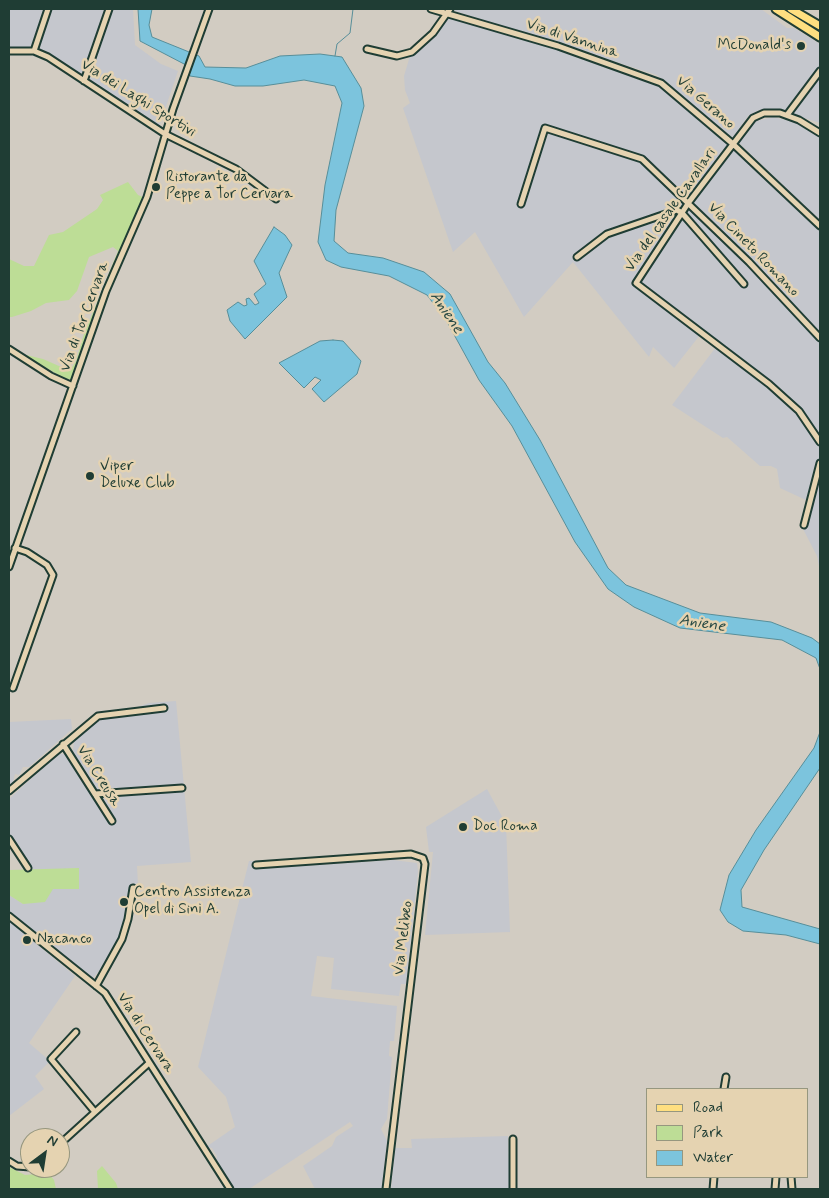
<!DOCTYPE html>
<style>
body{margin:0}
#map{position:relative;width:829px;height:1198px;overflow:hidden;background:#d2ccc2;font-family:Mynerve,sans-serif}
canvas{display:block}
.frame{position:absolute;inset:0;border:10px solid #1f3d34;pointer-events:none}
.legend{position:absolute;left:646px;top:1088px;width:162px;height:90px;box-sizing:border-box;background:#e5d3b1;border:1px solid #96977f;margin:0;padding:6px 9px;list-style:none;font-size:15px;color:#1f3d34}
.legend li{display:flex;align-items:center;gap:10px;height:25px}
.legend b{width:25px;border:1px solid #96977f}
.north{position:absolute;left:20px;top:1128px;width:50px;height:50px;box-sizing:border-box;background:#e5d3b1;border:1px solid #96977f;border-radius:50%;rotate:31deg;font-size:14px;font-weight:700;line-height:20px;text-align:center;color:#1f3d34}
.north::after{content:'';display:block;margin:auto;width:18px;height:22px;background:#1f3d34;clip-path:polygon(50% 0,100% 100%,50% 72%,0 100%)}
</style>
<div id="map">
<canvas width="829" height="1198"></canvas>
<div class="frame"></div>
<ul class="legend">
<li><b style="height:6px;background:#ffdf80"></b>Road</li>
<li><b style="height:14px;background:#bddd96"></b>Park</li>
<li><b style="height:14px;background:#7cc4dd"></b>Water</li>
</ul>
<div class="north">N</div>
</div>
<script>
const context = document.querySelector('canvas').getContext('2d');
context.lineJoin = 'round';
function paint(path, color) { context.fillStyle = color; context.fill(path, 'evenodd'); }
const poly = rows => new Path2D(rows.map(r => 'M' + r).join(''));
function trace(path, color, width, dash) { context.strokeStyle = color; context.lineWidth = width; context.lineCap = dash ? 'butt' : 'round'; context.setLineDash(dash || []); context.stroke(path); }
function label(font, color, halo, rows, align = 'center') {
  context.font = font + ' Mynerve,sans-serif'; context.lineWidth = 5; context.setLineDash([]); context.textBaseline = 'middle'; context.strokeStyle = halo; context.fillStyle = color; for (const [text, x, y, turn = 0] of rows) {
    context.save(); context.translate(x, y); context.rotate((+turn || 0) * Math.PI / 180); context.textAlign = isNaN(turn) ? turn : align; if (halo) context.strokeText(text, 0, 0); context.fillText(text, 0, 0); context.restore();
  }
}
paint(poly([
 [9,9,133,9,135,45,161,64,178,71,159,127,55,58,26,49,9,50],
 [448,9,761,9,787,28,794,28,820,44,820,123,776,109,759,110,748,116,734,137,728,137,657,75],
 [447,16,555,48,655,82,677,97,729,144,689,196,632,284,700,335,674,368,653,347,649,357,573,262,524,317,475,232,453,252,403,108,410,103,405,90,404,76,410,56,433,37],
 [773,117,803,124,820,136,820,220,738,142,738,139,752,122],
 [732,147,820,231,820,439,798,406,775,385,639,282],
 [716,347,791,407,820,445,820,571,817,556,801,525,806,500,780,488,777,469,771,466,760,466,727,437,723,438,672,405],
 [176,701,191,862,137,866,138,886,129,887,126,919,117,943,110,958,92,979,9,912,9,895,23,904,53,889,79,868,33,871,9,833,9,799,58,754,65,754,81,780,73,751,74,741,93,722,149,703],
 [71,719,72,729,29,767,23,767,19,775,15,774,13,782,9,786,9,722],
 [487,789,506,824,510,932,425,935,433,852,429,852,426,827],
 [287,860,288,867,393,860,417,863,418,871,406,984,401,984,399,996,331,989,334,958,317,956,311,996,397,1006,394,1041,390,1041,389,1056,392,1057,387,1119,381,1129,387,1141,382,1189,315,1189,303,1166,332,1146,336,1137,353,1126,350,1122,249,1189,234,1189,216,1160,217,1156,212,1148,206,1147,235,1127,226,1097,198,1067,249,861],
 [9,921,75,976,29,1043,50,1061,35,1076,44,1089,9,1116],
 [508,1136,510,1189,391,1189,395,1148,412,1148,411,1139]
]), '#c5c7cd');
paint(poly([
 [128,182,138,195,145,198,72,380,64,378,22,354,43,359,68,370,71,369,76,361,84,334,118,251,113,247,89,257,77,291,69,300,46,303,31,311,12,317,9,317,9,259,24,266,34,266,49,235,63,232,97,209,103,200,100,195],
 [79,868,79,889,53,889,45,902,23,904,9,895,9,870],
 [102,1166,116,1183,118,1189,98,1189,97,1171],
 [9,1167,25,1175,48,1173,54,1180,56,1189,9,1189]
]), '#bddd96');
const water = poly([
 [138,9,152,9,149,25,152,37,199,56,205,67,246,68,280,56,320,54,342,57,361,88,364,106,336,210,334,241,348,253,383,258,424,272,450,294,488,362,505,383,540,440,608,568,626,585,700,613,771,622,812,638,820,644,820,669,816,658,782,640,680,628,634,607,608,589,575,542,512,426,479,380,446,320,427,295,389,276,341,267,326,260,318,242,325,185,342,103,335,86,304,80,263,86,235,86,210,79,190,76,186,65,140,41,138,9],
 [274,227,285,235,292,245,279,273,287,297,245,339,230,321,227,310,238,302,244,306,247,305,246,299,249,298,255,305,259,303,254,294,266,284,254,261,274,227],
 [333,340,343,341,361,361,357,374,324,402,312,389,321,380,315,377,304,388,279,363,320,341,333,340],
 [820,732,820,768,764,850,741,890,742,907,820,929,820,944,786,935,743,931,728,922,720,910,729,875,756,830,814,748,820,732]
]);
paint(water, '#7cc4dd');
trace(water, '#578e99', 1);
trace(poly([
 [335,56,337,44,350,33,353,9]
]), '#578e99', 1);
const minor = poly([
 [431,9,558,46,661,83,733,144,820,226],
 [367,49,397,56,412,52,433,33,450,9],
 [9,51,34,51,48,57,165,134,236,169,276,199],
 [34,51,48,9],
 [84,81,109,9],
 [787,115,820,71],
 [820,133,799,120,780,113,764,113,753,118,689,202,636,283,769,384,799,411,820,442],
 [521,204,545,128,642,159,749,262,820,338],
 [577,257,607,234,677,210,682,213,744,284],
 [9,349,51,376,73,386],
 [804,525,820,463],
 [9,567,106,291,147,197,173,109,209,9],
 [13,688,53,575,47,565,27,552,15,548],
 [63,744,112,821],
 [9,791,98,716,164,708],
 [95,794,182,788],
 [9,839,28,868],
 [256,865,411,854,423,858,425,864,386,1189],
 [9,916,105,993,230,1189],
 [96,986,122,939,128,919,133,888],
 [76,1032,51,1059,95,1112],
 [724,1089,726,1077],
 [513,1139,513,1189],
 [60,1144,149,1063],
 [9,1161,17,1166,30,1167],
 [791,1177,792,1189],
 [713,1189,714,1177],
 [775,1189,776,1177]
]);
const major = poly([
 [776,9,820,37],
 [791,9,820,26]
]);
trace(minor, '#1f3d34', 9);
trace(major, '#1f3d34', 11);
trace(minor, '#e5d3b1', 5);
trace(major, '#ffdf80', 7);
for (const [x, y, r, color] of [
 [801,46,5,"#1f3d34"],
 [156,187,5,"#1f3d34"],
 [90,476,5,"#1f3d34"],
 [463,827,5,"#1f3d34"],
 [124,902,5,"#1f3d34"],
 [27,940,5,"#1f3d34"]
]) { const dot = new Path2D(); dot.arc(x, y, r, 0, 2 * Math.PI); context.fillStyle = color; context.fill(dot); trace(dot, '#e5d3b1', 2); }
label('15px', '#1f3d34', '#e5d3b1', [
 ["Via di Vannina",572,39,18],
 ["Via dei Laghi Sportivi",138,99,32],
 ["Via Gerano",705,103,41],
 ["Via del casale Cavallari",671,210,-55],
 ["Via Cineto Romano",753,250,46],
 ["Via di Tor Cervara",85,317,-70],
 ["Via Creusa",98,776,58],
 ["Via Melibeo",404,938,-83],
 ["Via di Cervara",145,1033,57]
]);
label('15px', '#1f3d34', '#e5d3b1', [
 ["McDonald's",791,46,"right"],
 ["Ristorante da",166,178],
 ["Peppe a Tor Cervara",166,195],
 ["Viper",100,467],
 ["Deluxe Club",100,484],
 ["Doc Roma",473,827],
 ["Centro Assistenza",134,893],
 ["Opel di Sini A.",134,910],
 ["Nacanco",37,940]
], 'left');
label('italic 16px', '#284a45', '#e5d3b1', [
 ["Aniene",446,313,56],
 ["Aniene",702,624,9]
]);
</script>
